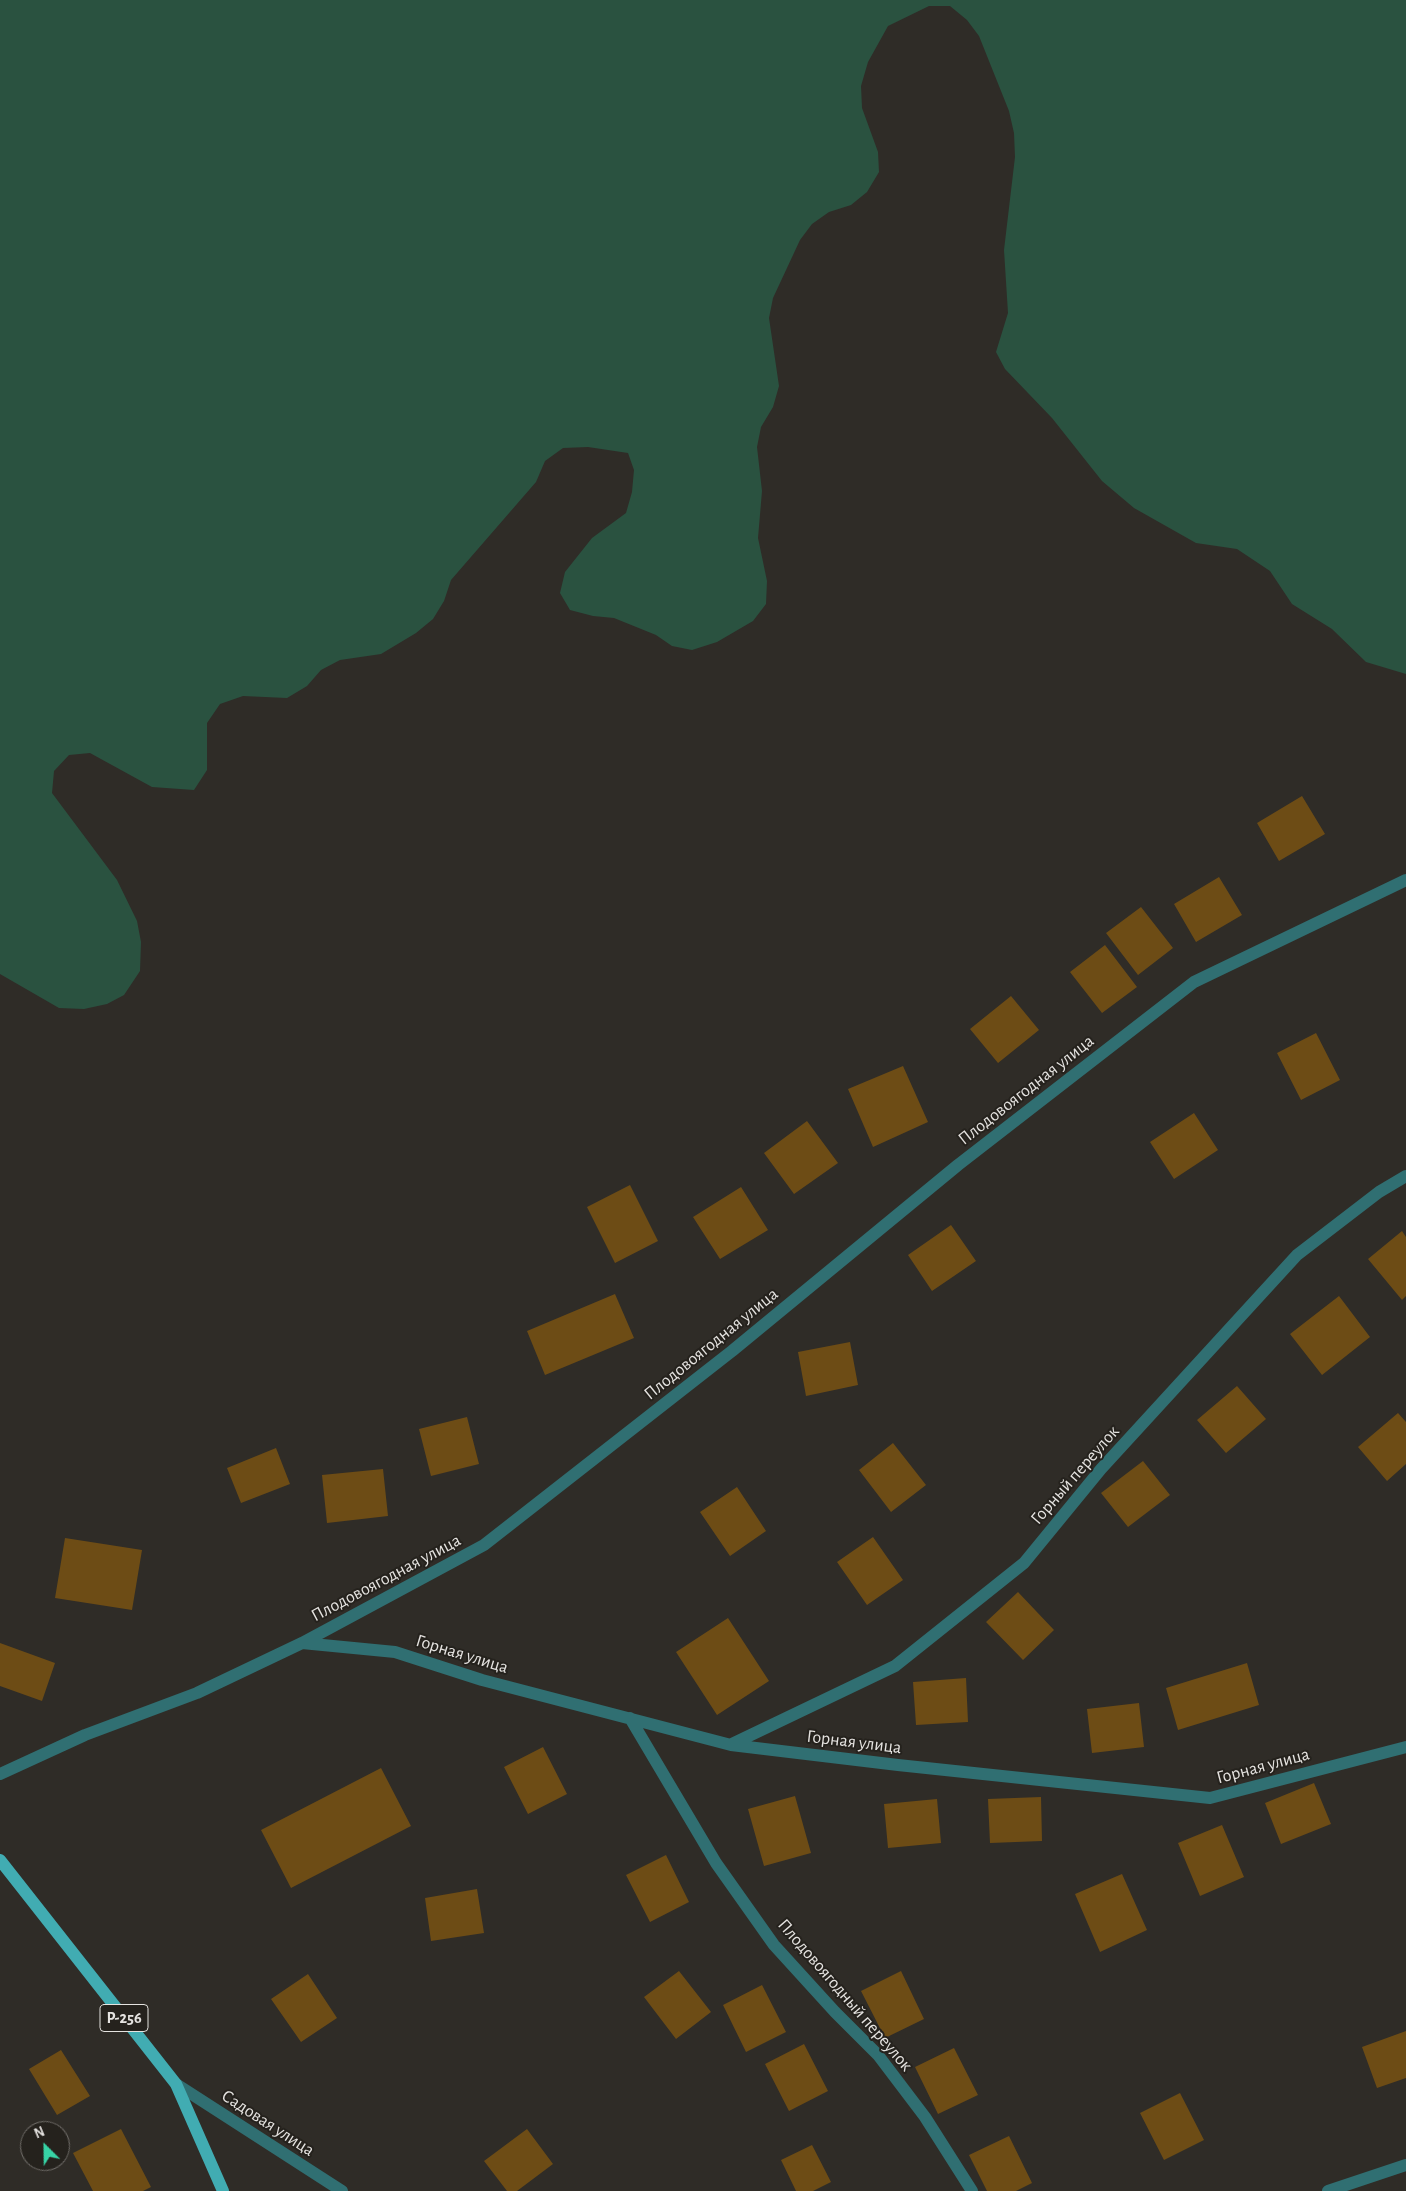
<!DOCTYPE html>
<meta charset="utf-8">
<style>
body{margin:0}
#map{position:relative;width:1406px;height:2191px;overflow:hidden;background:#2f2c27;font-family:"Alegreya Sans",sans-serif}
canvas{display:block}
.north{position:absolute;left:20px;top:2121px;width:50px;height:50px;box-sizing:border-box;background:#25221d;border:1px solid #726f6b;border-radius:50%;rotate:337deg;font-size:14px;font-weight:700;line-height:20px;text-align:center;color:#e5e3e0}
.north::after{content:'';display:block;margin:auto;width:18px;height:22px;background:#37d4a6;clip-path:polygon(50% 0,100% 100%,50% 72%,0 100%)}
</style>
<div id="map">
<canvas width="1406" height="2191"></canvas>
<div class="north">N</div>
</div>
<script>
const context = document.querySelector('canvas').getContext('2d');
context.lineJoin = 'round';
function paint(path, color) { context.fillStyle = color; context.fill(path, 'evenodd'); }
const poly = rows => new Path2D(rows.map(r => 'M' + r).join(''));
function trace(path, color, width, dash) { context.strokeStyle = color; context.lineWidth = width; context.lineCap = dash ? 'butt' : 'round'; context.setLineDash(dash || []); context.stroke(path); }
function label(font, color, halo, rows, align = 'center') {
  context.font = font + ' "Alegreya Sans",sans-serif'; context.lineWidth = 4; context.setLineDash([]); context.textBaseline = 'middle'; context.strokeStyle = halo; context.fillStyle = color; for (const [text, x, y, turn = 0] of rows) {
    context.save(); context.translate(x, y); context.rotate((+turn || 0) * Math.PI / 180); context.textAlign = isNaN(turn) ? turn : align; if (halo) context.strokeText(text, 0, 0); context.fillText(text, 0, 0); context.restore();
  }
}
paint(poly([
 [0,0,1406,0,1406,674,1366,662,1332,629,1292,604,1270,571,1237,549,1196,543,1134,508,1102,481,1052,418,1005,369,996,352,1008,313,1004,250,1015,157,1014,133,1009,111,979,36,967,20,950,6,929,6,888,26,868,62,861,86,862,108,878,152,879,172,867,192,851,205,829,212,812,224,800,240,773,298,769,318,779,386,773,407,761,427,757,447,762,491,758,538,767,581,766,604,753,621,717,642,692,650,672,646,656,635,614,618,593,616,570,610,560,593,565,572,592,538,626,513,632,492,634,470,628,453,588,447,563,448,545,461,536,482,451,580,444,601,433,619,416,633,381,654,340,660,321,670,307,686,287,698,243,696,220,704,207,723,207,770,194,790,152,787,90,753,69,755,54,771,52,793,117,880,137,921,141,942,140,971,124,995,107,1004,84,1009,59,1008,0,974]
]), '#2a5240');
paint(poly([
 [1302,796,1325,834,1279,861,1257,823],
 [1219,877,1242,915,1196,942,1174,904],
 [1141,907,1173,948,1138,975,1106,933],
 [1105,945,1137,987,1102,1013,1070,972],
 [1011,996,1039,1030,998,1063,970,1029],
 [1316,1033,1340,1080,1301,1100,1277,1053],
 [903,1066,928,1122,873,1147,848,1089],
 [1194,1113,1218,1150,1174,1179,1150,1142],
 [807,1121,838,1163,794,1194,764,1153],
 [630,1185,658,1241,615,1263,587,1207],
 [741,1187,768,1230,720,1259,693,1217],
 [951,1225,976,1261,932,1291,908,1255],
 [1402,1231,1406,1237,1406,1296,1402,1300,1368,1259],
 [615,1294,634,1338,545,1375,527,1331],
 [1339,1296,1370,1337,1322,1375,1290,1334],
 [850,1342,858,1385,806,1396,798,1352],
 [1237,1386,1266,1419,1226,1453,1197,1420],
 [1398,1413,1406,1422,1406,1464,1387,1481,1358,1447],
 [467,1417,479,1464,431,1476,419,1429],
 [893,1443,926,1485,891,1512,859,1470],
 [276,1448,290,1484,241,1503,227,1468],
 [1143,1461,1170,1495,1128,1527,1101,1493],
 [383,1469,388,1516,327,1523,322,1475],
 [737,1487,766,1531,730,1556,700,1512],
 [873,1537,903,1580,867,1605,837,1562],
 [65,1538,142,1550,132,1610,55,1598],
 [1018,1592,1054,1630,1023,1660,986,1622],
 [728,1618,769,1681,717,1715,676,1652],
 [0,1643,55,1663,42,1701,0,1686],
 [1247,1663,1259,1705,1178,1730,1166,1688],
 [966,1678,968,1722,916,1725,913,1682],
 [1139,1703,1144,1747,1092,1753,1087,1709],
 [543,1747,567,1794,528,1814,504,1767],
 [381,1768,411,1826,291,1888,261,1830],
 [1314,1783,1331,1824,1281,1844,1265,1803],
 [795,1796,811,1853,764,1866,748,1809],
 [1041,1797,1042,1841,990,1843,988,1799],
 [937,1799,941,1843,888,1848,884,1804],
 [1222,1825,1244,1877,1200,1896,1178,1843],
 [666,1855,689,1902,650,1922,626,1875],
 [1122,1874,1147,1930,1100,1952,1075,1894],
 [477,1889,484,1933,431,1941,425,1898],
 [679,1971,711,2012,676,2039,644,1997],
 [901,1971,924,2019,885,2038,861,1991],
 [308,1974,337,2018,301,2042,271,1999],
 [762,1985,786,2032,746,2052,723,2005],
 [1406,2031,1406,2078,1377,2088,1362,2047],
 [804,2044,828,2091,789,2111,765,2064],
 [954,2048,978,2095,938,2114,915,2067],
 [61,2050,90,2096,57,2115,29,2069],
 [1180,2093,1204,2140,1164,2160,1140,2113],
 [121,2129,151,2187,143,2191,93,2191,73,2153],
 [527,2129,553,2164,517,2191,507,2191,484,2161],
 [1009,2136,1032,2183,1016,2191,987,2191,969,2155],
 [812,2145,831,2182,813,2191,796,2191,781,2160]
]), '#6d4c15');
trace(poly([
 [302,1643,395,1652,482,1680,731,1745,898,1765,1210,1798,1406,1747],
 [630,1718,716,1863,774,1945,835,2012,878,2055,925,2117,972,2191],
 [732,1744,895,1666,1024,1563,1101,1469,1297,1255,1379,1192,1406,1176],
 [0,1774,85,1735,197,1693,302,1643,484,1545,732,1351,958,1165,1194,982,1406,880],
 [176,2084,342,2191],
 [1328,2191,1406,2165]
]), '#306f72', 12);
trace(poly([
 [0,1860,176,2084,223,2191]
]), '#41acb2', 12);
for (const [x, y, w] of [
 [124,2018,48]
]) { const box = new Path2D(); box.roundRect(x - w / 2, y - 13.5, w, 27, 4); context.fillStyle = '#25221d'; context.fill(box); trace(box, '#e5e3e0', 1); }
label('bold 16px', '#e5e3e0', null, [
 ["Р-256",124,2018]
]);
label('18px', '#e5e3e0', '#25221d', [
 ["Плодовоягодная улица",1026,1090,-38],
 ["Плодовоягодная улица",711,1344,-39],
 ["Горный переулок",1075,1475,-49],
 ["Плодовоягодная улица",386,1578,-28],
 ["Горная улица",462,1654,17],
 ["Горная улица",854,1742,7],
 ["Горная улица",1263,1766,-15],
 ["Плодовоягодный переулок",845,1995,49],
 ["Садовая улица",268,2123,33]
]);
</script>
